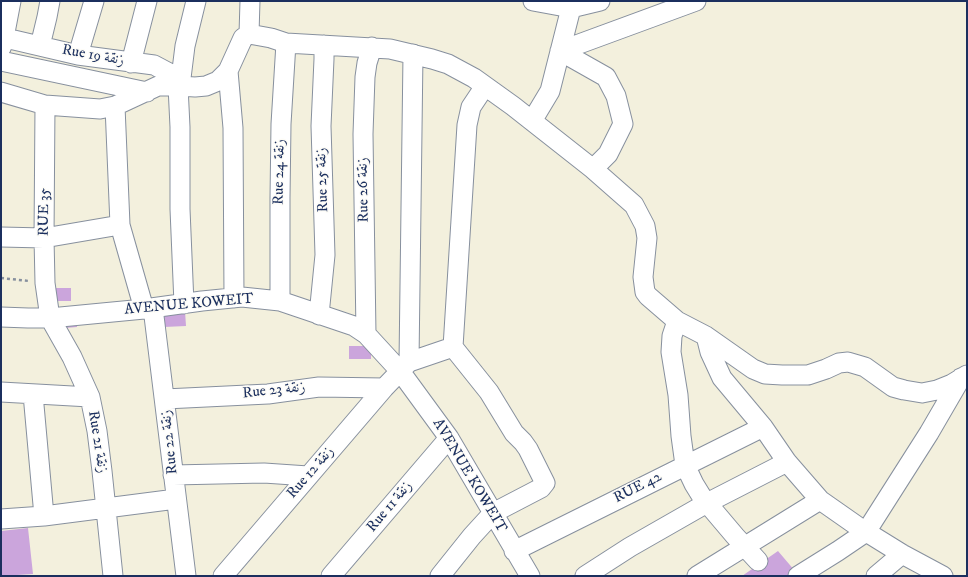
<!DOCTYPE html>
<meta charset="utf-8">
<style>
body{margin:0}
#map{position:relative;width:968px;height:577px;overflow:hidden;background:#f3f0dd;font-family:"IM FELL DW Pica",serif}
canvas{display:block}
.frame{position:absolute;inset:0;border:2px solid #1b2f5e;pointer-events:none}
</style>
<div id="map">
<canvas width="968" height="577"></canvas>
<div class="frame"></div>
</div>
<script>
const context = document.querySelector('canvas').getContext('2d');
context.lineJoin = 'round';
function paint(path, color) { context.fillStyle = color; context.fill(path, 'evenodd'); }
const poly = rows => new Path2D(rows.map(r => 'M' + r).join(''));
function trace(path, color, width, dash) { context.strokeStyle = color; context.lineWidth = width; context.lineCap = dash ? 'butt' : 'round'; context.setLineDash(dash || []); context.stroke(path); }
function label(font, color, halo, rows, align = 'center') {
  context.font = font + ' "IM FELL DW Pica",Amiri,serif'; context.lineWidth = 3; context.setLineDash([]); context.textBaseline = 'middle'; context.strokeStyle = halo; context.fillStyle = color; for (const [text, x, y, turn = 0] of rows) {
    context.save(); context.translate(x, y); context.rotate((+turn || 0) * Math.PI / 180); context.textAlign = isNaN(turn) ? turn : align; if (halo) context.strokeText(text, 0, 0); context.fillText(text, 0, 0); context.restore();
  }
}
paint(poly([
 [55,288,71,288,71,301,56,301],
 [185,311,186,326,164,327,163,312],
 [77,319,77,327,65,328,64,320],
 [349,346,371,346,371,359,349,359],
 [28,528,33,574,1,576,1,531],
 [778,551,795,571,787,576,742,576]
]), '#cba5dc');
const minor = poly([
 [533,1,571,8,600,1],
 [249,34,250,1],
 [1,37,78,55,154,65,171,74,178,86,180,127,180,209,184,304],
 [40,46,47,17,50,1],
 [1,48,3,43,11,1],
 [560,51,606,77,616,96,623,124,608,154,593,169],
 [560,51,696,1],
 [78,55,94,1],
 [1,61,147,92],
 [131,63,147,1],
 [228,71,233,128,234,298],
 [180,86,185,46,196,1],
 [1,92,45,105,100,109,115,106,158,86,180,86,195,87,206,86,218,81,228,71,243,38,249,34,271,38,286,43,390,49,432,59,448,64,474,78,513,106,593,169,634,205,645,226,647,238,643,277,645,292,648,296,677,321,706,336,753,369,765,374,782,375,808,375,826,369,839,363,848,362,865,367,893,387,904,390,922,393,937,390,952,384,967,375],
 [45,105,44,238,45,283,50,318,72,357,90,397,97,431,102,471,113,576],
 [115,106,120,225,144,309],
 [532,121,550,91,571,8,568,1],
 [1,237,44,238,120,225],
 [280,301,280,198,281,124,286,43],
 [153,308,186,576],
 [319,315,325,255,321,126,324,59,324,45],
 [1,317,28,318,50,318,144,309,202,301,242,297,280,301,354,326,366,334,400,371,449,438,530,576],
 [677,321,672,336,671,352,678,395,681,436,685,465,694,484,702,497,735,536,758,561],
 [366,334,363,134,365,77,367,63,372,47],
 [706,336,710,352,722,378,763,427,787,462,820,500,860,528,902,554,943,576],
 [409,362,413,54],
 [1,392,90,397],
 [33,394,44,516],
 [165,399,268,394,319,387,384,388],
 [173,475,264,473,308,476],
 [1,519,44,516,176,499],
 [514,551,763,427],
 [223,576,384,388,409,362,453,347],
 [331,576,449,438],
 [440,576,472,536,493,513,541,488,545,483,528,449,523,442,514,433,489,392,453,347,467,125,471,107,485,86],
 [585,576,630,547,707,503,787,462],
 [697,576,820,500],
 [798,576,838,551,866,532,929,433,961,378],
 [876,576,902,554]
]);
trace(minor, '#87909e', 21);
trace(poly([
 [1,278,29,281]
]), '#87909e', 2.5, [3, 3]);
trace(minor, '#fff', 19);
label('15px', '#1b2f5e', '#fdfcf7', [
 ["Rue 19 زنقة",93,56,10],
 ["Rue 24 زنقة",280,172,-89],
 ["Rue 25 زنقة",323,180,-92],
 ["Rue 26 زنقة",364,190,-91],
 ["RUE 35",45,212,-89],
 ["AVENUE KOWEIT",189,305,-5],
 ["Rue 23 زنقة",274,391,-6],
 ["Rue 21 زنقة",97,442,81],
 ["Rue 22 زنقة",170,442,-96],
 ["Rue 12 زنقة",311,473,-49],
 ["AVENUE KOWEIT",469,476,59],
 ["RUE 42",638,488,-27],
 ["Rue 11 زنقة",390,507,-50]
]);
</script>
